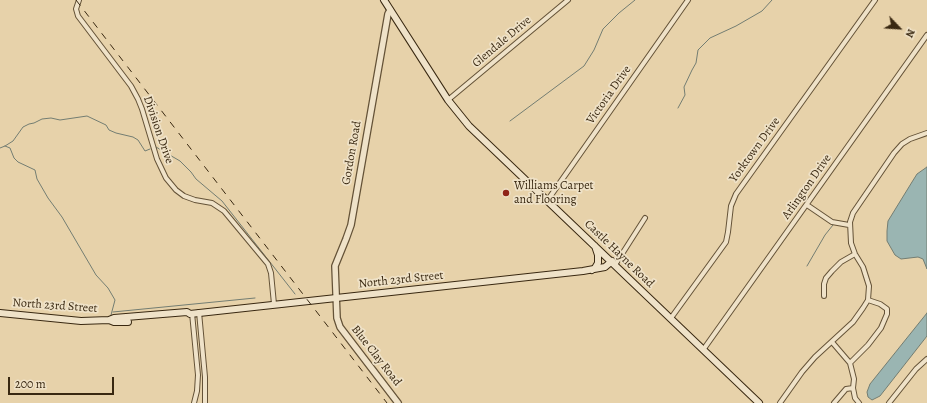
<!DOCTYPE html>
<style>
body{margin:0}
#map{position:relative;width:927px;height:403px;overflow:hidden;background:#e7d2aa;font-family:Alegreya,serif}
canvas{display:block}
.north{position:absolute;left:879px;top:8px;width:40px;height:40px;-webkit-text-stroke:3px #efe2c8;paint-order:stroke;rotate:115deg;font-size:11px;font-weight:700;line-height:16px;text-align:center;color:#392811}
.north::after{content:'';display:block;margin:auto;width:14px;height:18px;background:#392811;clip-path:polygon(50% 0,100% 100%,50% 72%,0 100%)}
.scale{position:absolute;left:8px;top:377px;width:106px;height:18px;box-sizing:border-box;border:2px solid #392811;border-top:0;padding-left:5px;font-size:12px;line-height:14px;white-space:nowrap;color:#392811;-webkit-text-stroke:3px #efe2c8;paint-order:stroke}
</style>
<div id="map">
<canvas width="927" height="403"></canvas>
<div class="north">N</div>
<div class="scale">200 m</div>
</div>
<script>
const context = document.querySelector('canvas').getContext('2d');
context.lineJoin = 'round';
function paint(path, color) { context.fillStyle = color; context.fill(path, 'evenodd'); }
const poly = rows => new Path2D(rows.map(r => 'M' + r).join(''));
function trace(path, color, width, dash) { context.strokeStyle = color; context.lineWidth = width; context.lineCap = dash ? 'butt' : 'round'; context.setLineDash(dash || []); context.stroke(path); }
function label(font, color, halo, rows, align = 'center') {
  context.font = font + ' Alegreya,serif'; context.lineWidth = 3.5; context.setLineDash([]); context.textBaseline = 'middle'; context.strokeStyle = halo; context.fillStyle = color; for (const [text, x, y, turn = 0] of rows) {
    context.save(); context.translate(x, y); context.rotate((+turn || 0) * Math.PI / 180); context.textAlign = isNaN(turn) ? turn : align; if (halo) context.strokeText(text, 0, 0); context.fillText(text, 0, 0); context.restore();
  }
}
const water = poly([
 [927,167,927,269,923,259,918,257,901,259,895,255,887,241,887,231,888,221,912,182,917,174,927,167],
 [927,313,927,336,880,396,872,400,868,397,867,392,870,384,927,313]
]);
paint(water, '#9ab5b2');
trace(water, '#737d72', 1);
trace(poly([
 [678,108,685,95,684,87,692,70,696,63,698,50,710,38,736,26,762,11,772,0],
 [510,121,584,66,594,50,603,29,619,13,635,0],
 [5,146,10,148,14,158,18,162,35,170,37,179,48,198,62,217,96,275,108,288,115,300,111,315],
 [156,147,180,161,191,172,196,179,222,201,295,294],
 [0,148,5,146,13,141,23,127,29,124,34,123,42,119,51,118,60,120,87,116,106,125,109,130,116,133,133,137,138,140,145,151,150,149],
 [807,266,825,235,833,225],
 [113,312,255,298]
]), '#737d72', 1);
const minor = poly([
 [79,0,76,9,78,16,131,86,138,99,142,109,157,159,166,178,176,190,184,196,195,200,212,203,224,211,268,264,271,273,274,304],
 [448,100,568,0],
 [547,201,688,0],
 [807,205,832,222,849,225],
 [615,265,645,218],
 [824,296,824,284,826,278,832,271,841,262,855,254],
 [199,312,205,377,205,403],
 [192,313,198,375,197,391,194,403],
 [671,318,726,242,728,232,731,206,736,194,875,0],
 [832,342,850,363,854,379,853,388,855,398,859,403],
 [703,350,927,35],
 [850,363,868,345,881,328,887,314,887,309,880,304,868,300],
 [780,403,802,372,815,357,853,322,863,308,868,300,869,286,863,267,855,254,851,243,850,222,853,213,894,153,902,144,910,139,927,133],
 [834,403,846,389,853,388],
 [889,403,916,369,927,359]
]);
const tertiary = poly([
 [390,10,388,14,351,225,346,239,335,266,337,318,340,327,398,403]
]);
const secondary = poly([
 [384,0,448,100,469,126,759,403],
 [592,270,595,268,598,263,598,255,595,246],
 [0,313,81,321,109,320,114,322,128,322],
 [109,320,114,318,187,312,190,314,583,271,605,267,612,261]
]);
trace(minor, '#645237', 6);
trace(tertiary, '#645237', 8);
trace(secondary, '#392811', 8);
trace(minor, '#efe2c8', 4);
trace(tertiary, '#efe2c8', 5.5);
trace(secondary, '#efe2c8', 6);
trace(poly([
 [76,0,387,403]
]), '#392811', 1, [7, 7]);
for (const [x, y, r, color] of [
 [506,193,4,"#8f2418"]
]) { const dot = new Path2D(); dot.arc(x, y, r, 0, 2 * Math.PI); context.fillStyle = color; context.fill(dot); trace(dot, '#efe2c8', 1.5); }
label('12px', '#392811', '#efe2c8', [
 ["Glendale Drive",502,42,-40],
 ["Victoria Drive",609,95,-55],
 ["Division Drive",158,130,71],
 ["Yorktown Drive",755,150,-54],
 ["Gordon Road",352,153,-80],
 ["Arlington Drive",807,187,-55],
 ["Castle Hayne Road",619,254,44],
 ["North 23rd Street",401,280,-6],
 ["North 23rd Street",55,306,4],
 ["Blue Clay Road",376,356,52]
]);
label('12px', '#392811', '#efe2c8', [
 ["Williams Carpet",514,186],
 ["and Flooring",514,200]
], 'left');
</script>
